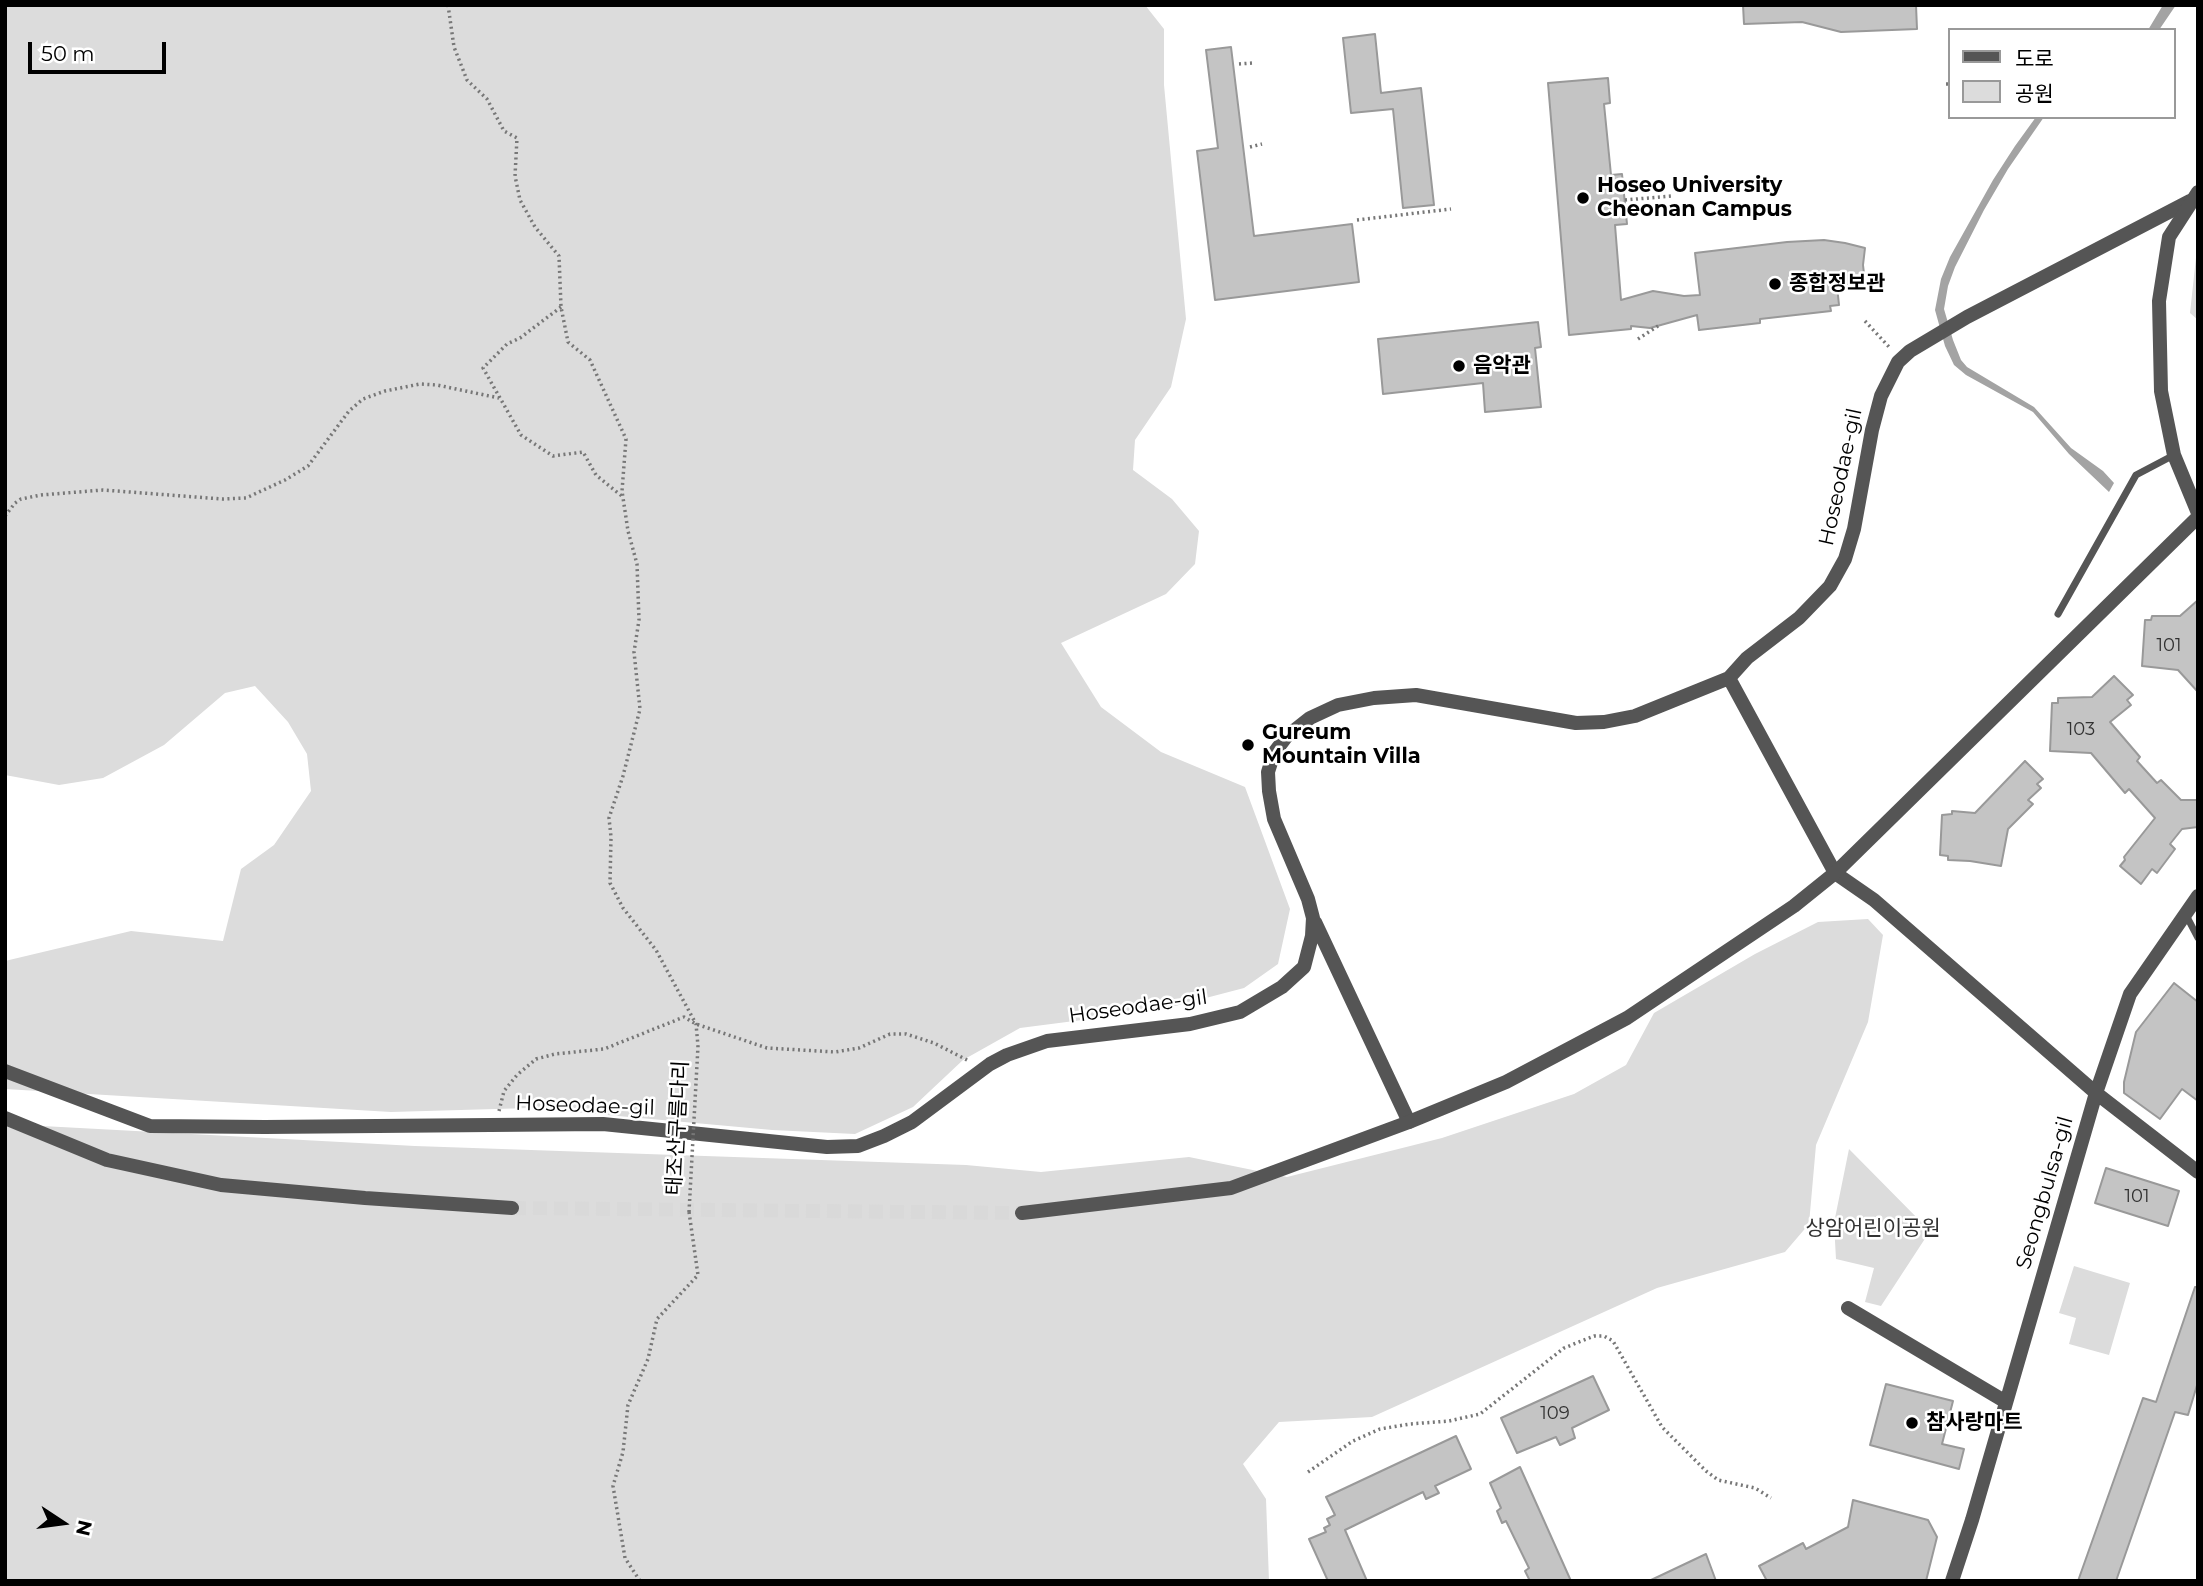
<!DOCTYPE html>
<meta charset="utf-8">
<style>
body{margin:0}
#map{position:relative;width:2203px;height:1586px;overflow:hidden;background:#fff;font-family:Montserrat,"Noto Sans KR",sans-serif}
canvas{display:block}
.frame{position:absolute;inset:0;border:7px solid #000;pointer-events:none}
.legend{position:absolute;left:1948px;top:28px;width:228px;height:91px;box-sizing:border-box;background:#fff;border:2px solid #999;margin:0;padding:9px 12px;list-style:none;font-size:21px;color:#000}
.legend li{display:flex;align-items:center;gap:14px;height:35px}
.legend b{width:35px;border:2px solid #999}
.north{position:absolute;left:28px;top:1488px;width:70px;height:70px;-webkit-text-stroke:5px #fff;paint-order:stroke;rotate:103deg;font-size:19px;font-weight:700;line-height:28px;text-align:center;color:#000}
.north::after{content:'';display:block;margin:auto;width:24px;height:32px;background:#000;clip-path:polygon(50% 0,100% 100%,50% 72%,0 100%)}
.scale{position:absolute;left:28px;top:42px;width:138px;height:32px;box-sizing:border-box;border:4px solid #000;border-top:0;padding-left:9px;font-size:21px;line-height:24px;white-space:nowrap;color:#000;-webkit-text-stroke:5px #fff;paint-order:stroke}
</style>
<div id="map">
<canvas width="2203" height="1586"></canvas>
<div class="frame"></div>
<ul class="legend">
<li><b style="height:9px;background:#555"></b>도로</li>
<li><b style="height:19px;background:#dcdcdc"></b>공원</li>
</ul>
<div class="north">N</div>
<div class="scale">50 m</div>
</div>
<script>
const context = document.querySelector('canvas').getContext('2d');
context.lineJoin = 'round';
function paint(path, color) { context.fillStyle = color; context.fill(path, 'evenodd'); }
const poly = rows => new Path2D(rows.map(r => 'M' + r).join(''));
function trace(path, color, width, dash) { context.strokeStyle = color; context.lineWidth = width; context.lineCap = dash ? 'butt' : 'round'; context.setLineDash(dash || []); context.stroke(path); }
function label(font, color, halo, rows, align = 'center') {
  context.font = font + ' Montserrat,"Noto Sans KR",sans-serif'; context.lineWidth = 5; context.setLineDash([]); context.textBaseline = 'middle'; context.strokeStyle = halo; context.fillStyle = color; for (const [text, x, y, turn = 0] of rows) {
    context.save(); context.translate(x, y); context.rotate((+turn || 0) * Math.PI / 180); context.textAlign = isNaN(turn) ? turn : align; if (halo) context.strokeText(text, 0, 0); context.fillText(text, 0, 0); context.restore();
  }
}
paint(poly([
 [5,5,1145,5,1164,29,1164,85,1186,319,1171,387,1135,440,1133,470,1172,499,1199,531,1195,564,1166,594,1061,643,1101,707,1161,752,1245,787,1290,909,1278,964,1244,988,1160,1010,1020,1028,963,1060,913,1107,855,1134,772,1130,530,1108,391,1112,5,1089,5,961,131,931,223,941,241,869,274,845,311,791,307,754,288,722,255,686,225,693,164,745,103,778,59,785,5,775],
 [2198,239,2198,320,2190,313],
 [1868,919,1883,935,1868,1022,1816,1145,1809,1224,1785,1252,1657,1288,1372,1417,1279,1422,1243,1464,1266,1499,1269,1581,5,1581,5,1124,415,1146,966,1165,1041,1172,1189,1157,1287,1177,1442,1138,1574,1094,1626,1065,1654,1013,1755,954,1818,922],
 [1849,1149,1930,1231,1881,1306,1865,1302,1874,1268,1836,1259,1834,1223],
 [2074,1266,2130,1283,2109,1355,2069,1344,2076,1318,2059,1313]
]), '#dcdcdc');
paint(poly([
 [2163,5,2176,5,2159,30,2148,30],
 [2036,117,2044,117,2008,169,1984,210,1955,267,1948,286,1944,309,1953,340,1961,360,1967,367,2034,407,2071,448,2103,471,2114,483,2109,492,2069,454,2033,412,1966,375,1954,365,1945,346,1935,310,1941,279,1950,257,1993,180,2015,146]
]), '#a3a3a3');
const building = poly([
 [1743,5,1916,5,1917,29,1841,32,1802,22,1744,24,1743,5],
 [1375,34,1381,93,1421,88,1434,205,1403,208,1393,109,1351,113,1343,38,1375,34],
 [1231,47,1254,236,1352,224,1359,282,1215,300,1197,151,1218,148,1206,50,1231,47],
 [1608,78,1610,103,1604,104,1611,175,1622,174,1627,224,1615,225,1621,300,1653,291,1684,296,1700,295,1695,253,1787,242,1824,240,1845,243,1865,248,1863,265,1865,282,1837,286,1839,305,1830,306,1831,311,1760,319,1760,323,1699,330,1697,315,1650,328,1631,326,1631,329,1569,335,1548,83,1608,78],
 [1538,322,1541,347,1535,348,1541,407,1485,412,1483,383,1383,394,1378,339,1538,322],
 [2198,600,2198,692,2178,670,2142,666,2145,620,2151,620,2152,616,2180,616,2198,600],
 [2114,676,2133,695,2127,700,2131,705,2110,722,2140,757,2137,761,2157,783,2161,780,2181,800,2198,800,2198,827,2182,829,2170,844,2175,849,2157,873,2152,869,2141,884,2120,866,2125,860,2124,857,2155,818,2129,789,2125,793,2091,753,2050,751,2052,703,2058,703,2058,698,2092,697,2114,676],
 [2025,761,2043,779,2037,784,2041,788,2028,800,2033,804,2008,829,2001,866,1970,861,1948,860,1948,856,1940,855,1942,815,1952,814,1952,811,1975,813,2025,761],
 [2174,983,2198,1002,2198,1101,2182,1089,2160,1119,2124,1093,2124,1082,2136,1032,2174,983],
 [2106,1168,2179,1191,2168,1226,2095,1203,2106,1168],
 [2195,1287,2198,1287,2198,1382,2188,1415,2175,1412,2116,1581,2078,1581,2143,1398,2156,1402,2195,1287],
 [1593,1376,1609,1410,1572,1428,1575,1438,1560,1445,1556,1437,1517,1453,1501,1418,1593,1376],
 [1886,1384,1953,1401,1942,1444,1964,1449,1959,1469,1870,1445,1886,1384],
 [1456,1436,1471,1469,1435,1486,1439,1493,1426,1499,1423,1492,1345,1530,1367,1581,1328,1581,1309,1539,1326,1532,1324,1528,1330,1525,1327,1519,1335,1515,1326,1497,1456,1436],
 [1520,1467,1571,1581,1530,1581,1525,1571,1529,1568,1506,1521,1502,1523,1497,1511,1501,1508,1490,1483,1520,1467],
 [1853,1500,1928,1520,1937,1537,1926,1581,1767,1581,1759,1566,1803,1543,1806,1549,1848,1527,1853,1500],
 [1706,1554,1716,1581,1649,1581,1706,1554]
]);
paint(building, '#c4c4c4');
trace(building, '#999', 2);
trace(poly([
 [512,1208,1022,1213]
]), '#d9d9d9', 14, [14, 7]);
trace(poly([
 [448,5,454,47,467,80,487,99,504,131,517,138,515,176,520,200,535,227,559,256,561,307,568,342,590,360,626,439,622,491,628,531,637,564,639,620,634,652,640,709,623,776,609,818,611,837,610,883,623,908,656,950,696,1024,698,1046],
 [1239,64,1253,63],
 [1946,84,1949,84],
 [1250,147,1262,144],
 [1625,200,1672,196],
 [1357,220,1451,209],
 [561,307,520,338,507,344,483,368,521,435,553,456,583,452,596,475,623,497],
 [1865,321,1890,348],
 [1638,339,1661,324],
 [5,516,15,503,21,499,41,495,103,490,222,499,246,498,285,480,308,466,349,411,363,399,385,391,420,384,437,385,499,398],
 [499,1111,504,1091,517,1075,536,1059,555,1054,604,1049,684,1017,696,1024,767,1048,835,1052,859,1048,890,1034,906,1034,934,1043,969,1061],
 [1308,1472,1353,1441,1380,1429,1410,1424,1449,1421,1480,1414,1564,1348,1594,1336,1604,1336,1613,1341,1662,1427,1706,1471,1718,1480,1755,1488,1771,1498],
 [640,1581,625,1558,613,1486,623,1452,628,1405,648,1359,657,1319,698,1275,689,1212]
]), '#777', 3.5, [2, 3.5]);
trace(poly([
 [2058,614,2136,475,2174,455],
 [2186,915,2198,938]
]), '#555', 7);
trace(poly([
 [1729,678,1835,873,1874,900,2096,1093,2198,1172],
 [1315,922,1409,1122],
 [5,1071,150,1126,265,1127,603,1124,827,1147,858,1146,884,1136,912,1122,990,1064,1007,1055,1047,1041,1190,1024,1240,1012,1282,987,1304,967,1312,936,1313,918,1308,899,1274,819,1269,791,1268,772,1274,753,1286,737,1310,718,1338,705,1374,698,1416,695,1576,723,1604,722,1635,716,1729,678,1747,658,1799,618,1830,586,1845,559,1854,529,1872,430,1881,396,1898,362,1910,351,1967,317,2190,201],
 [1848,1308,2006,1402],
 [1952,1581,1972,1520,2096,1093,2130,994,2198,896]
]), '#555', 14);
trace(poly([
 [2198,192,2169,237,2159,301,2161,391,2174,455,2198,513],
 [5,1118,107,1160,221,1185,365,1198,512,1208],
 [1022,1213,1231,1188,1409,1122,1506,1082,1627,1018,1794,906,1835,873,2198,517]
]), '#555', 14);
trace(poly([
 [689,1212,698,1046]
]), '#777', 3.5, [2, 3.5]);
for (const [x, y, r, color] of [
 [1583,198,7,"#000"],
 [1775,284,7,"#000"],
 [1459,366,7,"#000"],
 [1248,745,7,"#000"],
 [1912,1423,7,"#000"]
]) { const dot = new Path2D(); dot.arc(x, y, r, 0, 2 * Math.PI); context.fillStyle = color; context.fill(dot); trace(dot, '#fff', 2.5); }
label('18px', '#313131', null, [
 ["101",2169,646],
 ["103",2081,730],
 ["101",2137,1197],
 ["109",1555,1414]
]);
label('bold 21px', '#000', '#fff', [
 ["Hoseo University",1597,186],
 ["Cheonan Campus",1597,210],
 ["종합정보관",1789,284],
 ["음악관",1473,366],
 ["Gureum",1262,733],
 ["Mountain Villa",1262,757],
 ["참사랑마트",1926,1423]
], 'left');
label('21px', '#000', '#fff', [
 ["Hoseodae-gil",1841,477,-78],
 ["Hoseodae-gil",1138,1007,-8],
 ["Hoseodae-gil",585,1106,2],
 ["태조산구름다리",678,1128,-87],
 ["Seongbulsa-gil",2045,1193,-74]
]);
label('21px', '#333', '#fff', [
 ["상암어린이공원",1873,1229]
]);
</script>
